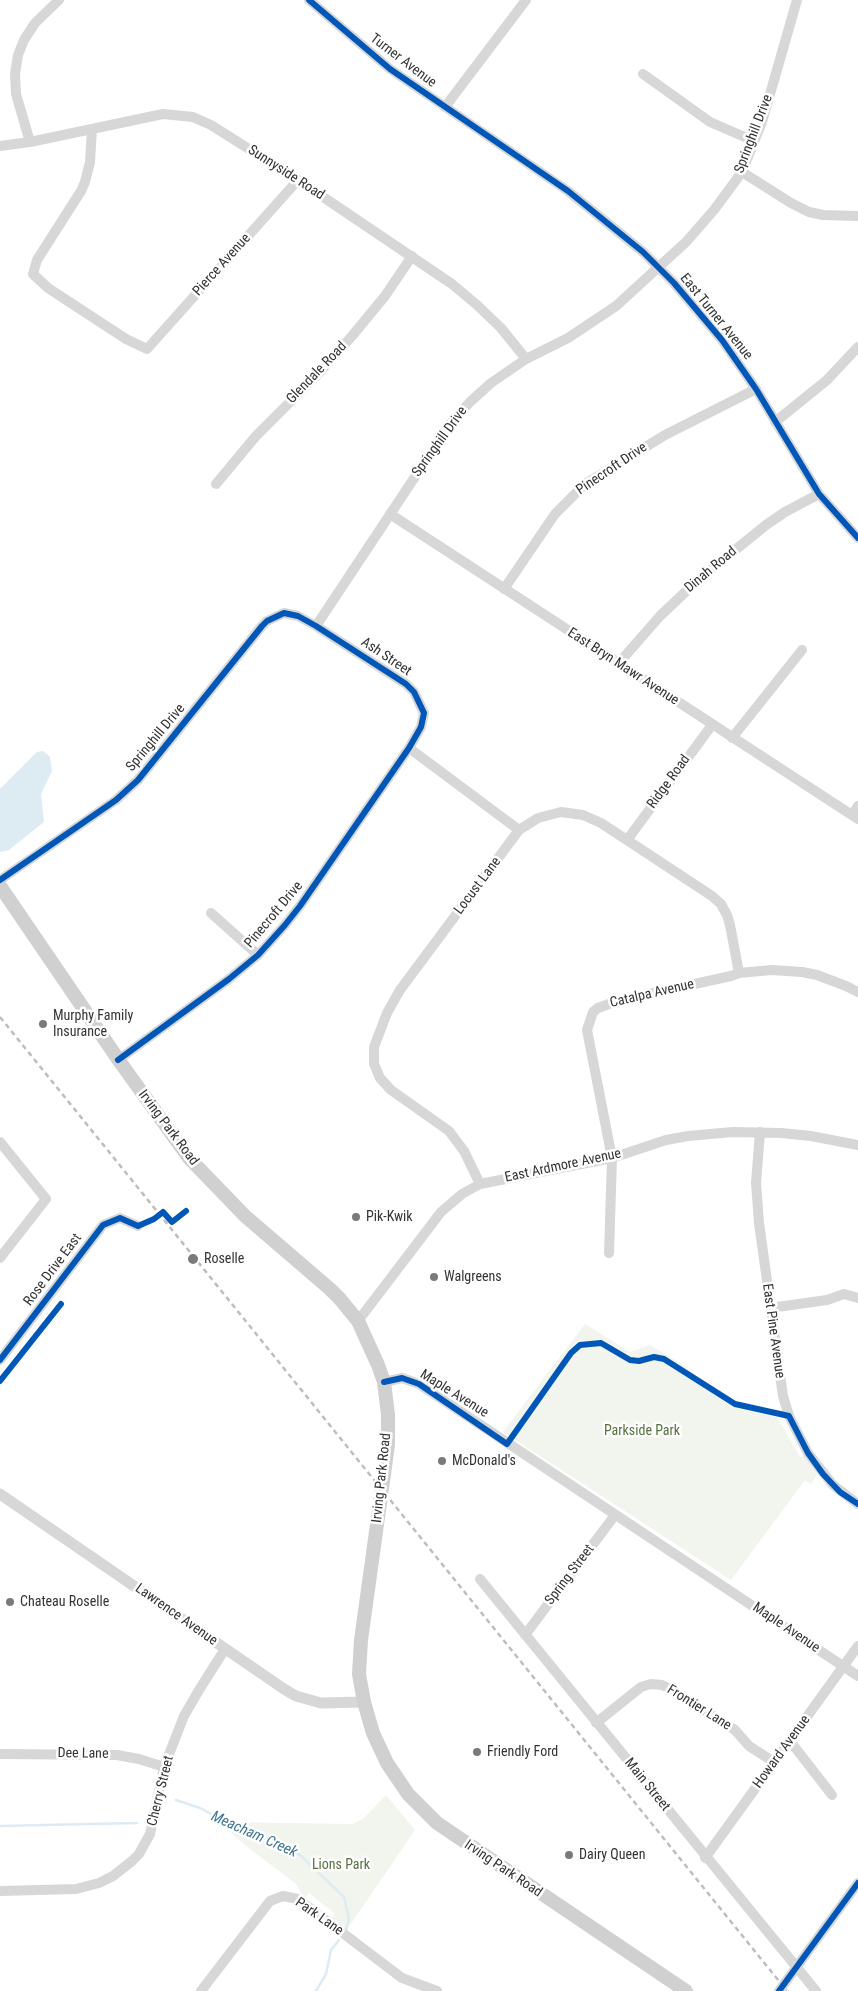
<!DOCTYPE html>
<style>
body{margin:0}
canvas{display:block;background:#fff}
</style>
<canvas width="858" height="1991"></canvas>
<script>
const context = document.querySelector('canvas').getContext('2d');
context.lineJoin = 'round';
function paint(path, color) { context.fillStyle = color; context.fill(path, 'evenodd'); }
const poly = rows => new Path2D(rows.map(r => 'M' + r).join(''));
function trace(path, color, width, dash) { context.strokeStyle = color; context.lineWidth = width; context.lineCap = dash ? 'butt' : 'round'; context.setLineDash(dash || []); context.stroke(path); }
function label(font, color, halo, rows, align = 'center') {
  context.font = font + ' "Roboto Condensed",sans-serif'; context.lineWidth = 5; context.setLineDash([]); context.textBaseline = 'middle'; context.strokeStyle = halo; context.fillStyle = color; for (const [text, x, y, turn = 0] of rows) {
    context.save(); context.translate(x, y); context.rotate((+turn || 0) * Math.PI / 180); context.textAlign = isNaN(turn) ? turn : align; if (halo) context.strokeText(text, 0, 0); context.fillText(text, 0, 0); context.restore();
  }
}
paint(poly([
 [585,1324,630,1352,650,1345,685,1366,714,1395,743,1410,776,1417,779,1420,800,1457,807,1455,819,1472,811,1484,805,1480,731,1580,503,1432],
 [386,1795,415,1830,344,1934,328,1922,334,1913,309,1893,304,1899,296,1884,246,1846,219,1822,353,1824,364,1818]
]), '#f1f5ed');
paint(poly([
 [43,751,50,757,52,771,41,794,44,822,9,850,0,852,0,789,37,752]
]), '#ddebf3');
trace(poly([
 [176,1800,200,1808,254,1836,300,1855,344,1897,349,1919,346,1929],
 [0,1826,137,1823],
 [316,1991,326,1974,331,1950,339,1940]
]), '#ddebf3', 2.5);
trace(poly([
 [309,0,390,69,568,191,643,252,674,283,722,340,756,389,819,494,858,538],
 [643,74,710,122,754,141],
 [445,107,526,0],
 [92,129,90,162,85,182,81,191,37,260,33,274,48,288,126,339,147,349,298,180],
 [30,142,16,94,15,74,18,55,24,40,35,23,59,0],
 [0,146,30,142,163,114,193,117,211,125,298,180,452,284,477,305,501,328,526,359],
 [742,172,791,203,809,212,823,215,858,216],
 [775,422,827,380,858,347],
 [216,484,256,436,321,371,352,336,385,296,412,256],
 [390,514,858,819],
 [504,589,555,514,585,484,665,435,756,389],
 [316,626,450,424,470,402,491,383,526,359,568,338,616,306,686,242,714,210,742,172,762,122,797,0],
 [618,664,660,616,698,580,766,525,785,512,819,494],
 [732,738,802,650],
 [409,748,519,830],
 [852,815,858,806],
 [627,840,712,725],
 [0,880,116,800,138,780,262,626,267,621,284,613,298,616,316,626,406,684,414,692,424,713,421,727,409,748,300,906,285,925,258,955,229,979,118,1060],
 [211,913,258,955],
 [760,1132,756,1183,759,1223,783,1396,789,1416,808,1453,833,1485,858,1504],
 [0,1142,46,1199,0,1258],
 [480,1184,464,1151,449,1131,391,1090,380,1078,374,1064,374,1047,387,1013,400,990,519,830,538,818,561,812,583,815,601,823,712,896,721,904,727,915,730,925,739,973],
 [609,1253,612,1158,587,1030,593,1012,598,1008,617,1001,731,976,739,973,772,970,802,972,817,975,846,986,858,992],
 [770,1308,827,1300,844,1294,858,1298],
 [358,1321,441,1212,462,1194,480,1184,612,1158,666,1140,688,1136,733,1132,781,1133,811,1136,858,1145],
 [0,1360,103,1225,120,1218,138,1226],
 [384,1382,402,1378,419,1384,858,1676],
 [480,1579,816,1991],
 [525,1635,615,1515],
 [596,1723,641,1687,651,1684,662,1685,671,1689,735,1730,749,1746,774,1762],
 [790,1741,832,1795],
 [0,1754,117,1755,139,1759,164,1767],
 [705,1858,858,1646],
 [0,1891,76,1889,99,1883,113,1876,132,1861,139,1854,150,1834,164,1767,184,1716,199,1690,225,1649],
 [201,1991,270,1901,283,1896,298,1899,402,1978,437,1991],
 [779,1991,858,1883]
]), '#d7d7d7', 10);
trace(poly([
 [0,1494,284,1689,296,1696,321,1703,364,1702]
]), '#d7d7d7', 11);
trace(poly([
 [0,886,120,1062,189,1158,245,1216,330,1289,340,1299,358,1321,378,1365,384,1382,388,1415,388,1445,361,1640,359,1674,364,1702,373,1733,387,1763,408,1794,437,1823,686,1991]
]), '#d0d0d0', 14);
trace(poly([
 [0,1017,787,1991]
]), '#bebebe', 2.5, [5, 4]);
trace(poly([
 [309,0,390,69,568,191,643,252,674,283,722,340,756,389,819,494,858,538],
 [0,880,116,800,138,780,262,626,267,621,284,613,298,616,316,626,406,684,414,692,424,713,421,727,409,748,300,906,285,925,258,955,229,979,118,1060],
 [0,1360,103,1225,120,1218,138,1226,154,1219,163,1212,172,1222,186,1211],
 [0,1381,61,1304],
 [384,1382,402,1378,419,1384,507,1444,571,1353,580,1345,601,1343,630,1360,639,1361,654,1357,664,1359,735,1404,789,1416,808,1453,823,1474,840,1492,858,1504],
 [779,1991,858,1883]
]), '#0057b8', 6);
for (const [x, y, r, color] of [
 [43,1024,5,"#7a7a7a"],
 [356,1217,5,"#7a7a7a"],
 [193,1259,6,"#7a7a7a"],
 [434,1277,5,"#7a7a7a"],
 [442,1461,5,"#7a7a7a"],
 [10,1602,5,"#7a7a7a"],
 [477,1752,5,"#7a7a7a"],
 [569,1855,5,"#7a7a7a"]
]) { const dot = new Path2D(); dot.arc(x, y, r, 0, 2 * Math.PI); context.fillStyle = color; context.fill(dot); trace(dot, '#fff', 2); }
label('14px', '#333', '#fff', [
 ["Turner Avenue",403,61,37],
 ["Springhill Drive",754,134,-69],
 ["Sunnyside Road",286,173,33],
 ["Pierce Avenue",222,265,-48],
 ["East Turner Avenue",716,317,51],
 ["Glendale Road",317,373,-46],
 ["Springhill Drive",440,442,-54],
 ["Pinecroft Drive",612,469,-34],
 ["Dinah Road",711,570,-40],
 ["Ash Street",386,657,34],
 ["East Bryn Mawr Avenue",623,667,33],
 ["Springhill Drive",156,738,-50],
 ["Ridge Road",669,782,-54],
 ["Locust Lane",478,886,-53],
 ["Pinecroft Drive",274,915,-50],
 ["Catalpa Avenue",652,994,-13],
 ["Irving Park Road",168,1128,53],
 ["East Ardmore Avenue",563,1166,-12],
 ["Rose Drive East",53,1270,-53],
 ["East Pine Avenue",773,1331,82],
 ["Maple Avenue",454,1394,32],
 ["Irving Park Road",382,1478,-84],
 ["Spring Street",570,1575,-53],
 ["Lawrence Avenue",176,1615,35],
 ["Maple Avenue",786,1628,34],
 ["Frontier Lane",699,1708,32],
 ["Howard Avenue",782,1752,-54],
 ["Dee Lane",83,1754,1],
 ["Main Street",647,1785,51],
 ["Cherry Street",161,1791,-76],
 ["Irving Park Road",503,1869,34],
 ["Park Lane",319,1917,35]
]);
label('14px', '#333', '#fff', [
 ["Murphy Family",53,1016],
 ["Insurance",53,1032],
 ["Pik-Kwik",366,1217],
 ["Roselle",204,1259],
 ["Walgreens",444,1277],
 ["McDonald's",452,1461],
 ["Chateau Roselle",20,1602],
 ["Friendly Ford",487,1752],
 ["Dairy Queen",579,1855]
], 'left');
label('14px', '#56703f', '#fff', [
 ["Parkside Park",642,1431],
 ["Lions Park",341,1865]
]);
label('italic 15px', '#3f7597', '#fff', [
 ["Meacham Creek",254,1835,24]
]);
</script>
